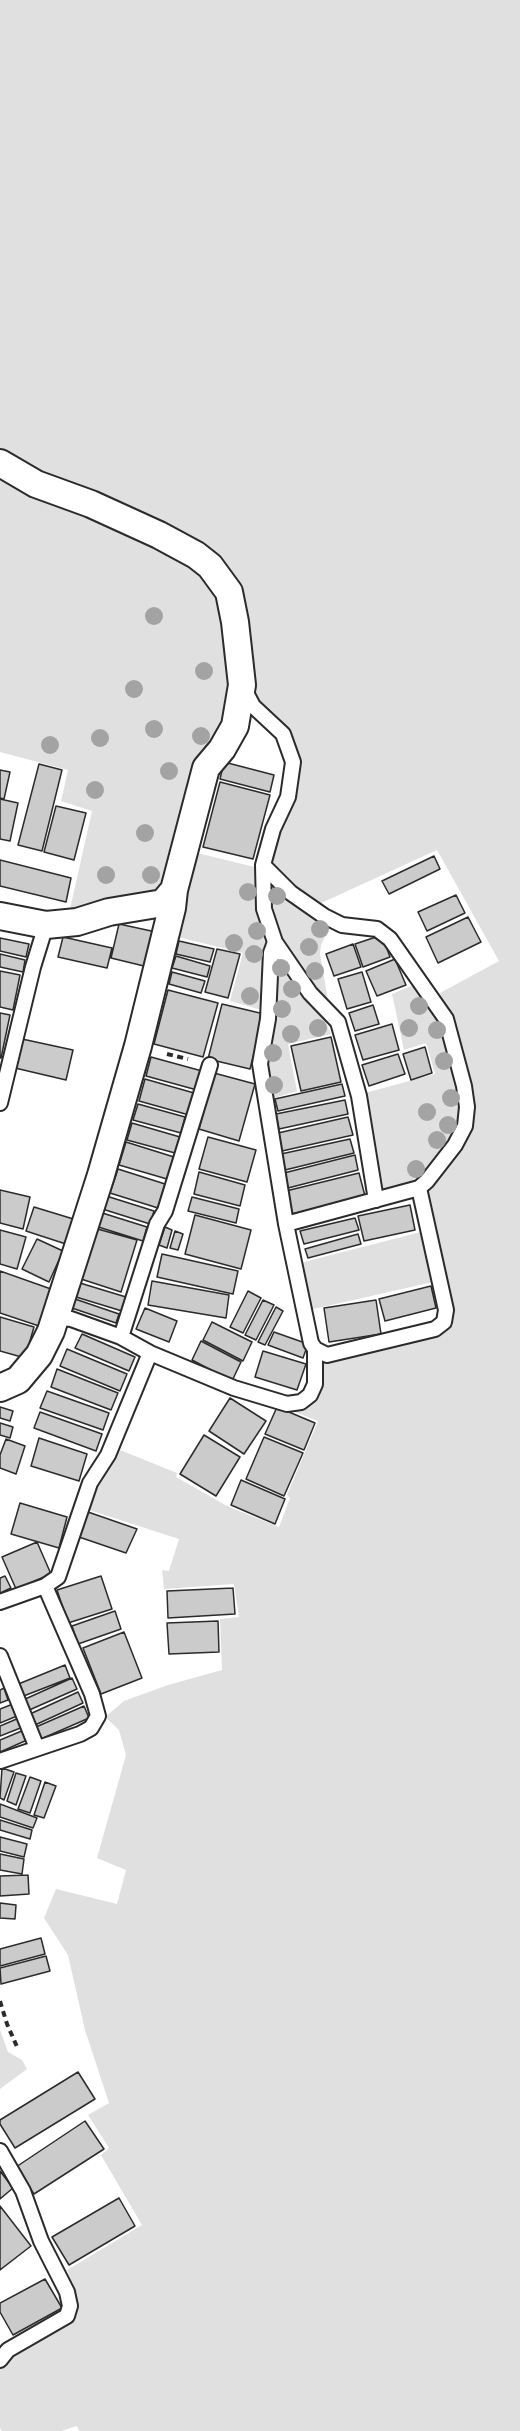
<!DOCTYPE html>
<style>
body{margin:0}
canvas{display:block;background:#fff}
</style>
<canvas width="520" height="2431"></canvas>
<script>
const context = document.querySelector('canvas').getContext('2d');
context.lineJoin = 'round';
function paint(path, color) { context.fillStyle = color; context.fill(path, 'evenodd'); }
const poly = rows => new Path2D(rows.map(r => 'M' + r).join(''));
function trace(path, color, width, dash) { context.strokeStyle = color; context.lineWidth = width; context.lineCap = dash ? 'butt' : 'round'; context.setLineDash(dash || []); context.stroke(path); }
paint(poly([
 [0,0,520,0,520,2431,79,2431,77,2426,61,2431,2,2431,0,2428,0,2367,3,2362,11,2355,70,2321,74,2316,77,2298,67,2270,142,2225,101,2155,109,2148,88,2115,109,2103,85,2030,68,1955,44,1918,56,1889,117,1904,126,1870,97,1858,126,1755,119,1730,105,1717,124,1701,168,1685,222,1670,220,1619,239,1617,234,1584,164,1589,162,1570,169,1571,179,1539,86,1509,94,1488,120,1450,177,1473,176,1477,227,1506,279,1527,290,1498,287,1495,318,1421,277,1405,304,1405,320,1363,324,1360,444,1328,426,1197,430,1186,468,1129,451,1018,440,993,499,961,437,850,319,904,296,890,269,864,297,763,251,698,245,622,150,520,79,485,20,463,0,448],
 [0,472,191,561,225,604,232,707,165,883,148,893,96,907,70,909,92,811,61,801,68,770,0,752],
 [193,852,259,868,268,939,265,1011,230,1001,243,953,174,936],
 [267,878,344,928,329,928,321,945,320,954,328,1000,315,988,279,940,268,910],
 [277,956,321,1012,331,1034,288,1044,297,1091,271,1099,265,1080],
 [416,984,442,1021,460,1088,461,1125,450,1143,416,1184,385,1192,382,1189,365,1093,435,1074,426,1043,404,1050,392,994],
 [421,1232,433,1282,309,1310,300,1263],
 [0,2030,8,2052,22,2060,27,2069,0,2089]
]), '#e0e0e0');
const building = poly([
 [224,762,274,775,270,792,220,779,224,762],
 [39,764,62,770,42,851,18,845,39,764],
 [0,770,10,772,4,799,0,798,0,770],
 [220,782,270,795,253,859,203,847,220,782],
 [0,799,18,803,10,841,0,839,0,799],
 [56,806,86,813,74,860,44,852,56,806],
 [434,856,440,869,389,894,382,881,434,856],
 [0,860,71,878,66,902,0,886,0,860],
 [456,895,465,913,427,931,418,912,456,895],
 [468,917,481,942,438,963,426,937,468,917],
 [119,924,156,932,148,967,111,958,119,924],
 [382,935,390,957,363,967,355,944,382,935],
 [63,937,112,948,107,968,58,957,63,937],
 [0,938,29,944,26,957,0,951,0,938],
 [179,941,214,949,210,962,176,954,179,941],
 [353,944,361,967,334,976,326,954,353,944],
 [217,949,240,954,228,998,205,992,217,949],
 [0,954,25,960,23,972,0,967,0,954],
 [176,956,210,966,207,977,172,968,176,956],
 [395,959,406,985,377,996,366,971,395,959],
 [0,971,20,975,13,1010,0,1007,0,971],
 [172,972,205,981,201,993,169,984,172,972],
 [362,972,371,1002,347,1009,338,979,362,972],
 [168,990,218,1003,203,1057,154,1044,168,990],
 [222,1004,264,1014,250,1069,208,1059,222,1004],
 [373,1005,379,1024,355,1031,349,1013,373,1005],
 [0,1013,10,1015,1,1058,0,1058,0,1013],
 [392,1024,399,1050,363,1060,355,1035,392,1024],
 [331,1037,341,1082,301,1091,291,1046,331,1037],
 [22,1039,73,1050,66,1080,15,1068,22,1039],
 [425,1047,432,1073,411,1080,403,1054,425,1047],
 [398,1054,405,1074,369,1086,362,1065,398,1054],
 [151,1057,202,1071,197,1090,146,1076,151,1057],
 [214,1073,255,1084,239,1141,199,1129,214,1073],
 [145,1079,194,1093,189,1115,139,1101,145,1079],
 [342,1084,345,1096,278,1111,275,1099,342,1084],
 [345,1100,348,1114,279,1129,276,1114,345,1100],
 [138,1104,185,1117,181,1133,133,1120,138,1104],
 [348,1117,353,1135,282,1151,278,1133,348,1117],
 [132,1123,180,1137,175,1153,127,1140,132,1123],
 [208,1137,256,1150,247,1182,199,1169,208,1137],
 [350,1139,354,1153,285,1170,281,1154,350,1139],
 [126,1142,174,1157,167,1179,119,1165,126,1142],
 [355,1155,358,1170,288,1188,284,1173,355,1155],
 [118,1169,165,1184,158,1208,110,1193,118,1169],
 [199,1172,245,1185,240,1206,194,1194,199,1172],
 [359,1173,365,1196,292,1214,286,1191,359,1173],
 [0,1190,30,1197,23,1229,0,1223,0,1190],
 [100,1194,154,1211,150,1224,96,1207,100,1194],
 [192,1197,239,1209,236,1223,188,1211,192,1197],
 [410,1205,415,1230,364,1241,358,1216,410,1205],
 [34,1207,80,1221,72,1246,26,1231,34,1207],
 [96,1211,147,1227,143,1241,92,1225,96,1211],
 [195,1215,251,1230,241,1269,185,1254,195,1215],
 [355,1218,359,1230,304,1244,300,1231,355,1218],
 [165,1227,172,1230,167,1248,159,1245,165,1227],
 [94,1228,137,1240,121,1292,78,1278,94,1228],
 [0,1230,26,1237,17,1269,0,1264,0,1230],
 [175,1231,183,1234,178,1250,170,1248,175,1231],
 [358,1234,361,1244,308,1258,305,1249,358,1234],
 [37,1239,63,1251,49,1282,22,1269,37,1239],
 [162,1254,238,1271,233,1294,157,1277,162,1254],
 [0,1271,51,1289,39,1326,0,1313,0,1271],
 [152,1281,229,1295,226,1318,148,1305,152,1281],
 [80,1283,126,1297,122,1311,76,1297,80,1283],
 [431,1286,436,1308,385,1321,379,1299,431,1286],
 [248,1291,261,1298,243,1333,230,1327,248,1291],
 [75,1299,119,1314,116,1323,72,1308,75,1299],
 [263,1300,274,1305,256,1340,245,1335,263,1300],
 [376,1300,381,1334,329,1342,324,1308,376,1300],
 [276,1307,283,1311,265,1345,258,1342,276,1307],
 [145,1308,177,1321,169,1342,136,1329,145,1308],
 [0,1317,34,1327,25,1358,0,1351,0,1317],
 [212,1322,252,1342,243,1361,203,1340,212,1322],
 [274,1332,308,1344,303,1358,268,1345,274,1332],
 [82,1334,135,1357,129,1371,75,1348,82,1334],
 [201,1341,241,1362,232,1381,192,1360,201,1341],
 [67,1349,127,1374,120,1391,60,1366,67,1349],
 [263,1351,306,1364,297,1390,255,1377,263,1351],
 [57,1369,118,1393,111,1410,51,1387,57,1369],
 [47,1391,109,1413,103,1430,40,1408,47,1391],
 [230,1398,266,1421,244,1454,209,1431,230,1398],
 [0,1407,13,1411,10,1421,0,1418,0,1407],
 [277,1407,315,1423,304,1450,265,1434,277,1407],
 [40,1412,102,1434,96,1451,34,1428,40,1412],
 [0,1423,13,1427,10,1438,0,1435,0,1423],
 [204,1435,240,1457,216,1496,180,1474,204,1435],
 [264,1437,303,1453,284,1496,246,1479,264,1437],
 [39,1438,87,1454,79,1481,31,1466,39,1438],
 [6,1439,25,1446,16,1474,0,1468,0,1455,6,1439],
 [241,1480,285,1499,275,1524,231,1505,241,1480],
 [20,1503,67,1517,59,1548,11,1534,20,1503],
 [88,1512,137,1529,126,1553,79,1537,88,1512],
 [37,1542,51,1574,16,1589,2,1557,37,1542],
 [5,1576,11,1588,0,1593,0,1578,5,1576],
 [101,1576,112,1609,68,1623,57,1590,101,1576],
 [233,1588,235,1614,168,1618,167,1591,233,1588],
 [115,1611,121,1629,78,1644,72,1626,115,1611],
 [218,1621,219,1652,169,1654,167,1623,218,1621],
 [124,1632,142,1678,101,1694,83,1648,124,1632],
 [65,1665,70,1678,21,1697,16,1685,65,1665],
 [72,1678,77,1689,27,1711,23,1700,72,1678],
 [4,1688,8,1700,0,1703,0,1690,4,1688],
 [78,1692,83,1703,35,1725,30,1714,78,1692],
 [13,1704,17,1716,0,1723,0,1709,13,1704],
 [84,1706,89,1718,41,1739,36,1727,84,1706],
 [19,1718,23,1727,0,1736,0,1726,19,1718],
 [24,1730,27,1740,0,1752,0,1740,24,1730],
 [2,1768,14,1772,4,1800,0,1798,2,1768],
 [16,1773,26,1776,16,1805,7,1801,16,1773],
 [30,1777,41,1781,30,1813,18,1809,30,1777],
 [45,1782,56,1786,44,1818,34,1815,45,1782],
 [0,1804,37,1818,33,1828,0,1817,0,1804],
 [0,1820,32,1830,30,1839,0,1830,0,1820],
 [0,1837,27,1844,24,1857,0,1851,0,1837],
 [0,1854,24,1859,22,1874,0,1870,0,1854],
 [28,1875,29,1894,0,1896,0,1876,28,1875],
 [0,1903,16,1905,15,1919,0,1918,0,1903],
 [41,1938,45,1954,0,1966,0,1949,41,1938],
 [46,1956,50,1971,1,1984,0,1968,46,1956],
 [78,2072,95,2099,15,2148,0,2124,0,2120,78,2072],
 [85,2121,104,2149,34,2194,16,2167,85,2121],
 [0,2171,13,2188,0,2199,0,2171],
 [119,2198,135,2226,69,2265,52,2237,119,2198],
 [0,2206,31,2246,0,2270,0,2206],
 [45,2279,62,2308,13,2335,0,2312,0,2303,45,2279]
]);
paint(building, '#cbcbcb');
trace(building, '#2b2b2b', 1.5);
const service = poly([
 [244,689,253,706,283,734,293,762,288,797,273,829,263,865,264,909,275,942,310,993,338,1022,359,1096,376,1200],
 [263,865,291,893,324,916,342,925,377,929,390,939,446,1019,464,1086,467,1107,465,1126,455,1145,427,1181,419,1188,286,1224,260,1064,268,1019,271,953,275,942],
 [0,1103,33,967,46,925],
 [286,1224,311,1343,315,1349,327,1355,435,1329,444,1322,446,1310,419,1188],
 [56,1317,71,1319,121,1337,150,1353,234,1388,287,1404,301,1402,310,1395,315,1384,315,1349],
 [121,1337,157,1224,165,1211,210,1065],
 [0,1602,45,1586,58,1577,90,1483,108,1455,150,1353],
 [0,1656,37,1748],
 [0,1761,80,1734,91,1728,98,1716,92,1694,45,1586],
 [0,2151,23,2191,41,2241,67,2292,70,2306,67,2316,8,2350,0,2360]
]);
const minor = poly([
 [0,463,36,484,91,504,159,535,196,555,210,566,229,592,235,622,242,685,235,726,222,749,206,768,174,890,163,903,109,912,77,922,46,925,0,916],
 [0,1388,18,1380,39,1355,51,1331,101,1175,138,1046,172,908,174,890]
]);
trace(service, '#2b2b2b', 18);
trace(minor, '#2b2b2b', 30);
trace(poly([
 [167,1054,188,1059],
 [0,2001,7,2024,18,2049]
]), '#2b2b2b', 4, [6, 4.5]);
trace(service, '#fff', 14);
trace(minor, '#fff', 26);
context.fillStyle = '#a3a3a3';
for (const [x, y] of [
 [154,616],
 [204,671],
 [134,689],
 [154,729],
 [201,736],
 [100,738],
 [50,745],
 [169,771],
 [95,790],
 [145,833],
 [106,875],
 [151,875],
 [248,892],
 [277,896],
 [320,929],
 [257,931],
 [234,943],
 [309,947],
 [254,954],
 [281,968],
 [315,971],
 [292,989],
 [250,996],
 [419,1006],
 [282,1009],
 [318,1028],
 [409,1028],
 [437,1030],
 [291,1034],
 [273,1053],
 [444,1061],
 [274,1085],
 [451,1098],
 [427,1112],
 [448,1125],
 [437,1140],
 [416,1169]
]) { context.beginPath(); context.arc(x, y, 9, 0, 2 * Math.PI); context.fill(); }
</script>
